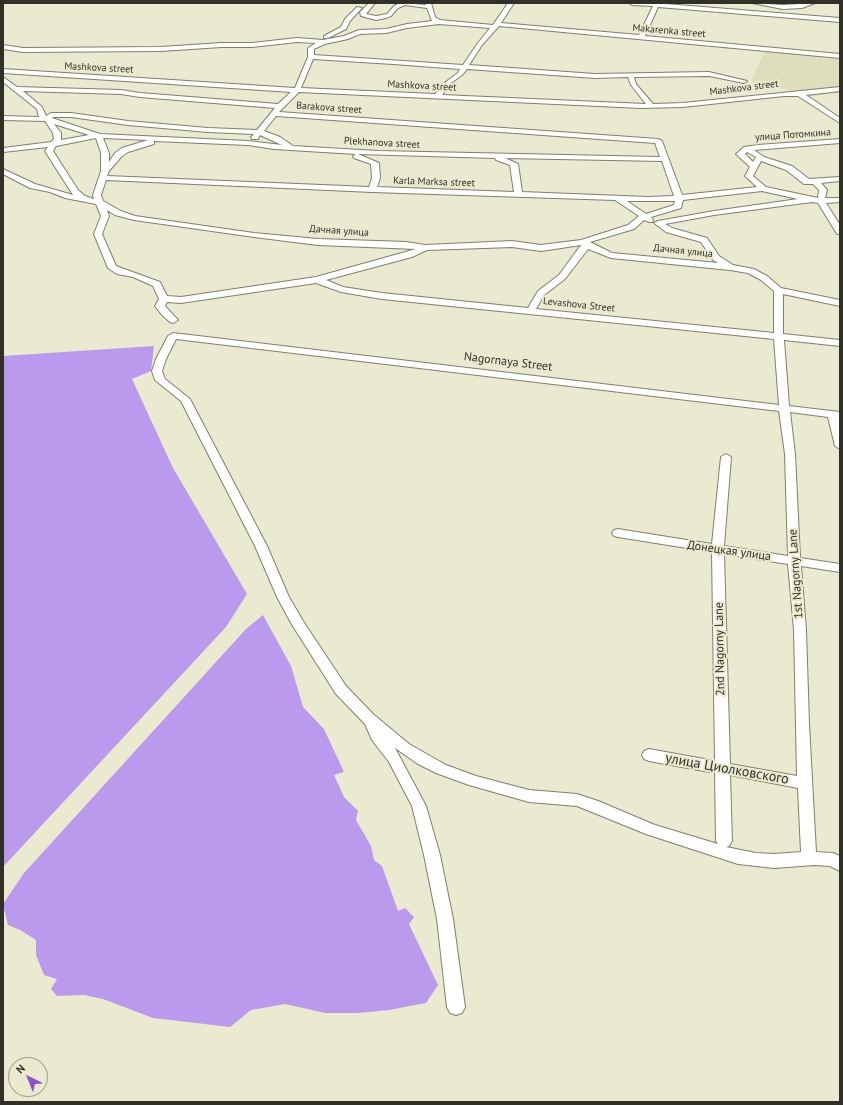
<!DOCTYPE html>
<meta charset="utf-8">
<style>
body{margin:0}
#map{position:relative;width:843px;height:1105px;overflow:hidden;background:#eaead1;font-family:"PT Sans",sans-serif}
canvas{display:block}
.frame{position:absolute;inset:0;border:4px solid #303026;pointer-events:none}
.north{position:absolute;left:8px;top:1057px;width:40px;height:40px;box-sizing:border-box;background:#eaead1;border:1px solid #a0a08d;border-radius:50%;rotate:317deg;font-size:11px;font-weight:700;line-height:16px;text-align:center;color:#303026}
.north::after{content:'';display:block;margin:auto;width:14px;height:18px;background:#8953cb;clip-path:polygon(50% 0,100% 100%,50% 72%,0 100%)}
</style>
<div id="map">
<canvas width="843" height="1105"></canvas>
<div class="frame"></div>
<div class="north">N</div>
</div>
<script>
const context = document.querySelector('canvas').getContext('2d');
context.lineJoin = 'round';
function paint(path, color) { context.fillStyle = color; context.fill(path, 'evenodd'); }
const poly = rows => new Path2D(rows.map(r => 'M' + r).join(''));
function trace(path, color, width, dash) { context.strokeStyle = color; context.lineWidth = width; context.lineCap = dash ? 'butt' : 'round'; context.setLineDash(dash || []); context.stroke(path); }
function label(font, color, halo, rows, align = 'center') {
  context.font = font + ' "PT Sans",sans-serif'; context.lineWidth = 4; context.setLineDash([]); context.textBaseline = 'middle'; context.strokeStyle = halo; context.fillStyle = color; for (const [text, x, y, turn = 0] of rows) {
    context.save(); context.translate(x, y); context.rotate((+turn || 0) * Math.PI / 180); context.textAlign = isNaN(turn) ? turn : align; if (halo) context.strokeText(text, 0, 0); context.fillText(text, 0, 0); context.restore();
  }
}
paint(poly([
 [765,50,839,57,840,93,814,96,751,82]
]), '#dedebd');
paint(poly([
 [154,346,151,371,132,379,173,468,247,594,226,627,3,867,3,356],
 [263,615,291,666,303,707,324,729,344,772,334,775,344,797,358,811,356,820,371,846,374,860,382,866,398,911,405,908,414,917,409,924,438,985,426,1003,389,1010,358,1013,325,1013,285,1004,251,1010,230,1027,153,1018,103,999,84,995,57,996,51,989,57,979,44,975,36,955,36,940,20,930,8,925,3,904,24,873,246,629]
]), '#ba9aec');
const minor = poly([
 [369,3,375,3,366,14,376,16,387,14,394,6,400,3,426,5,425,3,431,3,435,17,440,20,493,25,508,3,514,3,501,23,639,35,653,6,632,5,629,3,653,3,840,18,840,22,658,7,645,36,840,54,840,58,499,26,482,45,469,65,595,74,709,72,747,81,744,83,709,76,634,77,636,84,653,104,683,103,840,87,840,91,806,95,840,118,840,123,798,96,784,96,683,107,641,108,299,92,279,112,658,139,662,141,682,195,757,187,745,176,750,167,736,154,744,147,758,145,840,139,840,143,754,150,764,157,792,166,809,179,840,177,840,181,821,183,827,190,825,198,840,198,840,202,826,203,840,225,840,234,837,234,818,203,812,202,714,215,665,224,672,228,707,238,719,256,733,265,754,269,767,276,781,288,840,300,840,306,783,294,783,334,840,340,840,346,784,340,789,406,840,412,840,449,835,446,828,417,790,412,795,454,800,558,840,564,840,572,801,566,806,630,809,724,816,852,833,853,840,856,840,871,830,866,814,865,774,868,738,864,646,834,577,806,529,802,469,785,436,773,418,764,395,748,426,806,440,855,453,919,465,1007,462,1013,456,1015,450,1013,447,1007,437,919,424,855,412,806,389,762,372,740,365,724,336,694,291,623,277,597,255,546,181,401,155,380,152,371,156,359,168,336,173,333,779,405,774,339,382,299,341,292,316,283,181,303,167,302,165,306,178,320,173,323,170,322,162,315,155,306,159,299,153,286,133,277,117,274,108,268,94,234,101,216,96,204,65,198,50,192,30,188,3,174,3,169,35,184,73,195,45,151,48,147,3,152,3,148,51,142,54,139,53,133,45,121,3,120,3,116,39,117,37,109,3,82,3,77,17,87,121,90,140,93,278,104,291,92,3,73,3,69,295,88,308,57,308,48,316,43,297,42,252,47,221,47,161,51,23,52,3,49,3,45,23,48,161,47,221,43,252,43,297,38,323,40,344,36,359,30,386,29,407,24,432,21,427,8,405,5,398,8,391,16,386,18,376,20,361,16,360,12,369,3],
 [439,24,490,28,478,43,463,65,314,55,314,49,325,44,348,39,360,34,386,33,407,28,439,24],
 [313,59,393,64,460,69,458,73,447,81,435,94,301,88,313,59],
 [467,69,595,78,628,77,631,85,646,104,442,95,451,83,462,75,467,69],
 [23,91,121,94,140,97,275,108,257,130,208,128,128,121,71,113,51,113,46,116,42,107,23,91],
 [276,116,655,143,660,157,378,151,293,146,280,137,264,131,276,116],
 [53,117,71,117,128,125,208,132,254,134,251,137,252,139,258,139,260,135,282,145,248,141,100,134,52,118,53,117],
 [54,124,89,135,61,140,61,133,54,124],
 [96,138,101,153,101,171,93,195,94,199,85,196,78,190,53,151,56,146,96,138],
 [103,138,148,140,122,148,115,153,109,162,109,153,103,138],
 [154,141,248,145,274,149,356,154,353,156,354,158,371,164,372,178,369,187,107,176,109,171,121,157,128,152,154,144,154,141],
 [747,152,756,157,753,162,745,154,747,152],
 [358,154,495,158,496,160,510,165,514,192,377,187,380,178,379,163,358,154],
 [505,158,662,161,674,196,648,197,522,192,518,164,505,158],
 [761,161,786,170,804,184,813,184,819,190,818,198,766,187,753,176,761,161],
 [106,180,372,192,615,200,639,216,628,225,581,240,541,245,512,241,425,245,406,242,318,239,254,233,135,216,121,211,103,201,101,195,106,180],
 [762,191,798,199,714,211,658,221,654,223,666,232,701,242,713,260,718,263,612,253,590,242,634,229,644,220,649,222,652,222,653,220,651,217,681,208,683,200,762,191],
 [627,201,675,201,674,205,646,214,627,201],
 [107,210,115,215,134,220,254,237,318,245,416,249,316,277,181,297,167,296,160,282,116,266,102,234,109,216,107,210],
 [581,245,559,275,538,291,528,308,382,293,343,287,326,280,412,257,427,250,512,247,541,251,581,245],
 [588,249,611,258,730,270,748,273,761,280,774,291,774,333,536,309,544,295,565,279,588,249],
 [176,339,779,411,785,454,788,556,724,546,731,457,726,454,721,457,712,544,618,529,614,530,612,533,614,536,618,537,712,552,715,761,649,749,644,751,642,755,644,759,649,761,715,773,716,841,718,844,655,825,598,801,577,794,529,790,476,776,446,765,409,744,373,714,346,686,303,621,289,597,267,546,190,399,165,379,162,371,166,359,176,339],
 [724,554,788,564,794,630,797,776,730,764,724,554],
 [730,775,798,788,801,852,774,854,756,853,726,847,729,846,732,841,730,775],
 [752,3,783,5,815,3,802,8,783,9,752,3],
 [357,7,362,8,350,21,346,29,328,38,324,38,324,36,341,27,345,19,357,7]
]);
trace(minor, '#807f68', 2);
paint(minor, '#fff');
label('10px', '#303026', '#eaead1', [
 ["Makarenka street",669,31,5],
 ["Mashkova street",99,68,3],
 ["Mashkova street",422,86,3],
 ["Mashkova street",744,88,-7],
 ["Barakova street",329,108,4],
 ["улица Потомкина",793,135,-4],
 ["Plekhanova street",382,143,3],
 ["Karla Marksa street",434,182,2],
 ["Дачная улица",339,231,4],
 ["Дачная улица",683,251,6],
 ["Levashova Street",579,305,6]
]);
label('12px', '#303026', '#eaead1', [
 ["Nagornaya Street",508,362,7],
 ["Донецкая улица",729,551,8],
 ["1st Nagorny Lane",796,574,-94],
 ["2nd Nagorny Lane",720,649,-91]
]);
label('14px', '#303026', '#eaead1', [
 ["улица Циолковского",727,769,10]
]);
</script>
